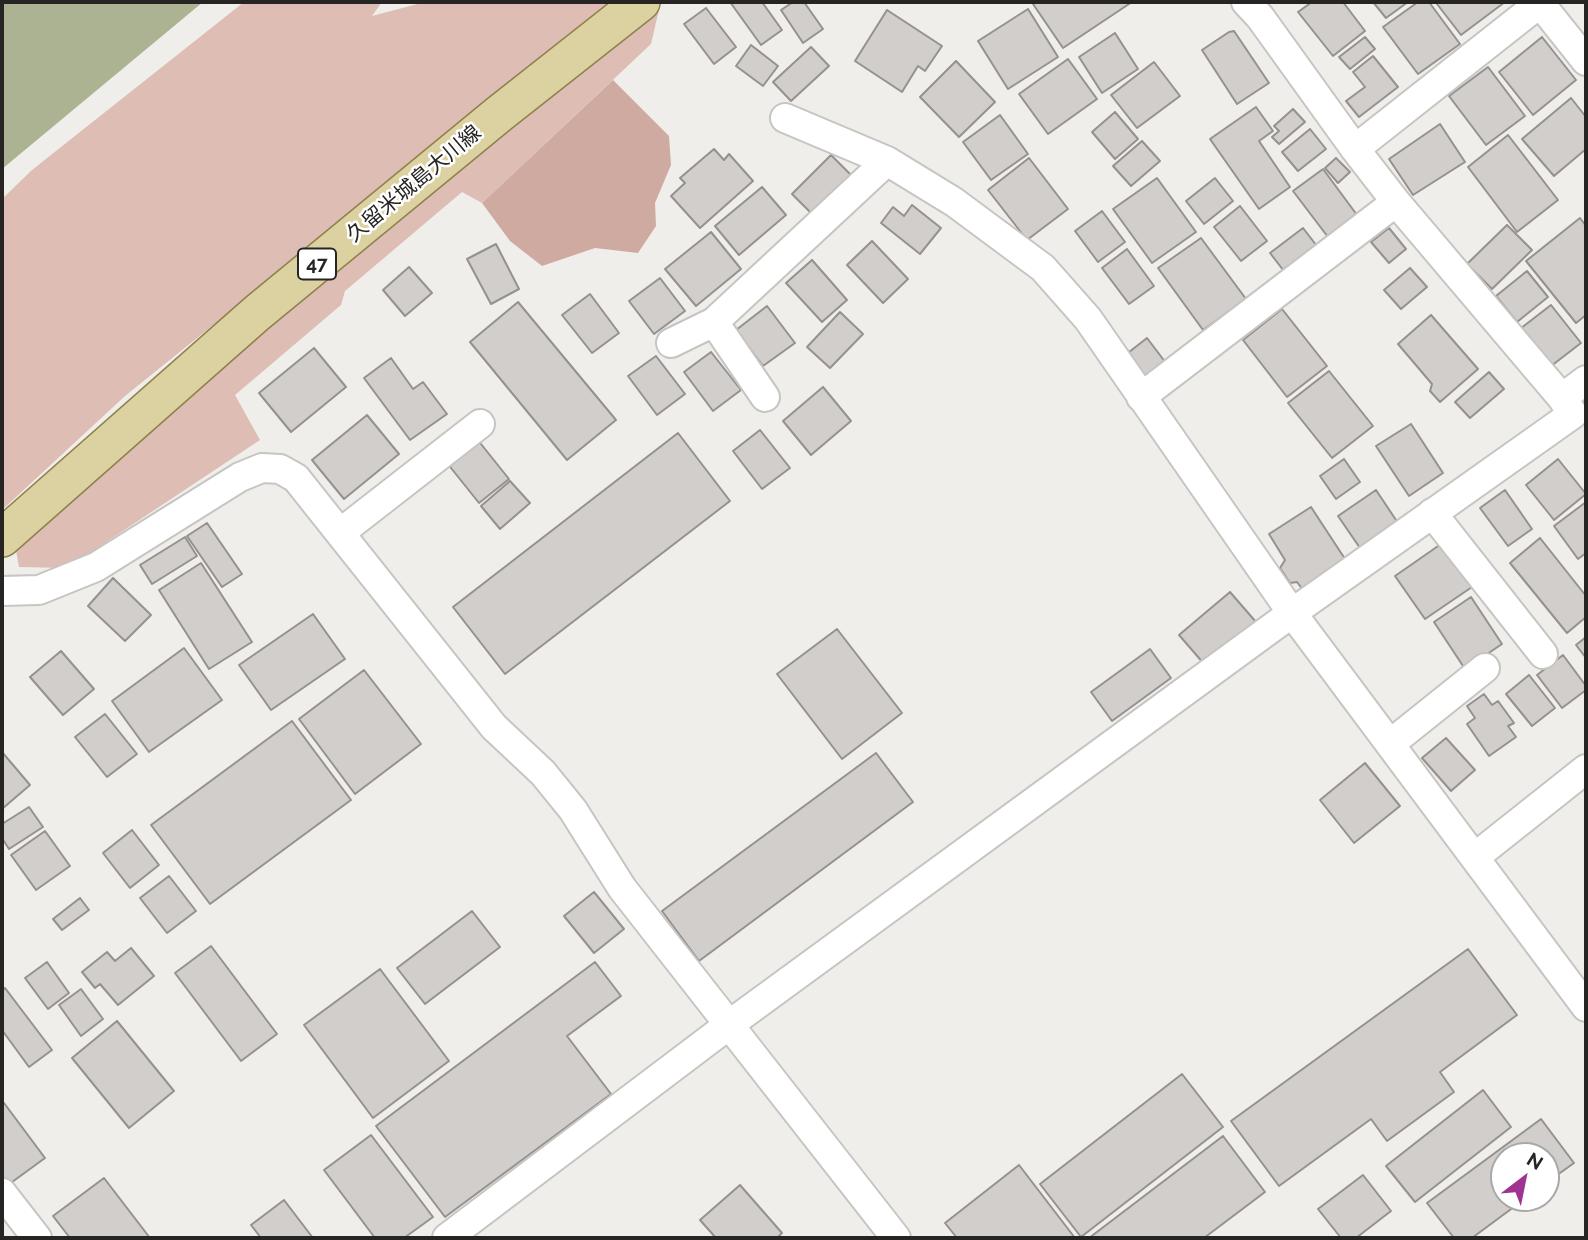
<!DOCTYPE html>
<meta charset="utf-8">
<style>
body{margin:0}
#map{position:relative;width:1588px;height:1240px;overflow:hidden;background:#f0eeeb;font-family:Raleway,sans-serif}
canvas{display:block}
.frame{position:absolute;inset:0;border:4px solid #262524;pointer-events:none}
.north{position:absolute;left:1490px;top:1142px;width:70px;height:70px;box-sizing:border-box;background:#fff;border:2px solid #a8a8a7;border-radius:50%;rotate:32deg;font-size:19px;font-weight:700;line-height:28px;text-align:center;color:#262524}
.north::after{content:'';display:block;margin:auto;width:24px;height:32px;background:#a03291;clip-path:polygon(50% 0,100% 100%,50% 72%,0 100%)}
</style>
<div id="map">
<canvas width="1588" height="1240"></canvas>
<div class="frame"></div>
<div class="north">N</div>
</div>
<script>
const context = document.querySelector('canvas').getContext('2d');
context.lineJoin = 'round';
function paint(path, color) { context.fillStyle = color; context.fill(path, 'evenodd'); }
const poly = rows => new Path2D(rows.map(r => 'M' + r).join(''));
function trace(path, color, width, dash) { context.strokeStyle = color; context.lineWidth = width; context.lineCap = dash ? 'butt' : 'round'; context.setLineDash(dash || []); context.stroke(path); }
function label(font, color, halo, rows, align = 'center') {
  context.font = font + ' Raleway,"Noto Sans JP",sans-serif'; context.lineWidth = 5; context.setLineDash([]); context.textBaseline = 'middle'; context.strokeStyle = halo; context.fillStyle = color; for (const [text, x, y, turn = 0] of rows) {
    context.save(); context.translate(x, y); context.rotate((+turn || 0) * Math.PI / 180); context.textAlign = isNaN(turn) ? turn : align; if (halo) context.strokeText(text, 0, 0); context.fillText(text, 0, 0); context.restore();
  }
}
paint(poly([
 [244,2,382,2,372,16,425,2,615,2,125,396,2,510,2,199,32,170],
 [659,10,651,44,482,203,462,192,345,291,341,305,235,395,260,440,67,568,19,567,16,550,262,331]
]), '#ddbdb4');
paint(poly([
 [613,80,669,136,671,165,655,203,656,226,638,253,595,248,542,266,510,241,482,203]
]), '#cfaaa0');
paint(poly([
 [2,2,203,2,2,169]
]), '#acb392');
const building = poly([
 [730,2,762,2,782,30,761,45,730,2],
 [793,2,804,2,823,29,803,43,781,10,793,2],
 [1037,2,1132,2,1063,48,1033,4,1037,2],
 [1312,2,1343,2,1365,31,1333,56,1298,12,1312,2],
 [1373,2,1408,2,1386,18,1373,2],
 [1418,2,1429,2,1460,44,1418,74,1383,27,1418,2],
 [1440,2,1505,2,1461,35,1437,4,1440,2],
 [706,8,736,47,714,64,684,24,706,8],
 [1028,9,1058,57,1008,89,978,41,1028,9],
 [887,10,942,46,925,71,918,66,902,92,855,61,887,10],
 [1234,31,1269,83,1237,104,1202,50,1229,32,1234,31],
 [1115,33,1138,69,1102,93,1079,57,1115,33],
 [1365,37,1375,49,1350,69,1339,57,1365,37],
 [1542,37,1576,80,1533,115,1499,72,1542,37],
 [751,45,778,66,763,86,736,66,751,45],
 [811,47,829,66,791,101,773,82,811,47],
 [1373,56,1398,87,1359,117,1346,101,1365,87,1353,72,1373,56],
 [1068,59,1097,99,1048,134,1019,94,1068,59],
 [956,61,995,102,959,137,920,97,956,61],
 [1154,62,1180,96,1137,128,1111,95,1154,62],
 [1488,67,1525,116,1486,145,1449,96,1488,67],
 [1571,98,1586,117,1586,149,1554,176,1522,139,1571,98],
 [1256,107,1273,131,1259,141,1290,187,1259,209,1210,139,1256,107],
 [1293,109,1305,122,1279,144,1272,137,1279,131,1274,126,1293,109],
 [1115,112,1138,139,1115,159,1092,132,1115,112],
 [1000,115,1028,154,991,180,963,142,1000,115],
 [1440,124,1465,162,1413,195,1389,159,1440,124],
 [1310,129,1326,149,1298,171,1282,152,1310,129],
 [1508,135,1558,200,1517,232,1468,167,1508,135],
 [1142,141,1160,161,1131,186,1113,166,1142,141],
 [714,149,724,160,729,154,753,181,700,228,671,196,685,183,680,178,714,149],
 [831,155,853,177,814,216,792,194,831,155],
 [1029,158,1068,209,1027,240,988,190,1029,158],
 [1336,158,1350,172,1338,183,1325,168,1336,158],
 [1323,169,1360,219,1331,241,1293,191,1323,169],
 [1157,178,1196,232,1152,263,1113,209,1157,178],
 [1215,178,1233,201,1204,224,1186,201,1215,178],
 [762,187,786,215,739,255,715,226,762,187],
 [912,205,941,228,920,254,881,223,893,207,904,216,912,205],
 [1240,206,1267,241,1241,261,1214,227,1240,206],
 [1102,211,1125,242,1098,262,1075,231,1102,211],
 [1580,218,1586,226,1586,315,1576,323,1526,261,1580,218],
 [1507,225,1532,250,1492,289,1467,264,1507,225],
 [1303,228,1320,250,1287,275,1270,253,1303,228],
 [1389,228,1406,249,1389,263,1371,242,1389,228],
 [711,232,741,269,696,306,665,269,711,232],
 [1201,238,1246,299,1203,330,1158,268,1201,238],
 [872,241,908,279,883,303,847,265,872,241],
 [496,244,519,289,491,304,467,259,496,244],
 [1127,249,1154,286,1129,304,1102,268,1127,249],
 [812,260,847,300,822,322,786,283,812,260],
 [409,267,432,293,405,316,383,290,409,267],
 [1410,268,1427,287,1401,309,1384,290,1410,268],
 [1527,271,1548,297,1517,322,1496,296,1527,271],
 [660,278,685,311,654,334,629,301,660,278],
 [590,294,619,333,592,353,562,315,590,294],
 [518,302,616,420,567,460,470,342,518,302],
 [1551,305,1581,343,1546,370,1516,332,1551,305],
 [767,306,795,343,763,366,736,330,767,306],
 [1282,309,1327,366,1287,397,1243,340,1282,309],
 [840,312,863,334,830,368,807,347,840,312],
 [1431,315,1478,369,1440,402,1430,391,1432,384,1398,344,1431,315],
 [1147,338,1166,363,1143,381,1124,356,1147,338],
 [314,348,346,387,291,432,259,393,314,348],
 [711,352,741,390,713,411,684,372,711,352],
 [656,356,685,394,657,415,628,376,656,356],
 [391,358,413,389,423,382,447,414,410,440,364,378,391,358],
 [1329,371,1373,426,1332,458,1288,403,1329,371],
 [1489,372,1504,389,1470,418,1455,402,1489,372],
 [823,387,851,421,811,455,783,421,823,387],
 [367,415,399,454,344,499,312,460,367,415],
 [1411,424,1443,473,1409,496,1376,446,1411,424],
 [760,430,790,468,762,489,733,451,760,430],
 [678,433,730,501,505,674,453,607,678,433],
 [477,439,509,479,479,503,447,463,477,439],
 [1344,459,1360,482,1336,499,1320,476,1344,459],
 [1558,459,1586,494,1554,520,1526,485,1558,459],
 [510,481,530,503,500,529,481,506,510,481],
 [1376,490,1398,523,1360,548,1338,516,1376,490],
 [1505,490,1532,529,1508,546,1480,508,1505,490],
 [1586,502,1586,553,1578,559,1554,526,1586,502],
 [1311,507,1347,562,1303,590,1297,582,1290,583,1280,568,1285,560,1269,534,1311,507],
 [207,523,242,574,222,587,187,536,207,523],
 [185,537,197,556,152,584,140,565,185,537],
 [1540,538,1586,596,1586,617,1567,633,1510,563,1540,538],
 [1441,544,1472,587,1425,619,1395,576,1441,544],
 [201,563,252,642,209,669,159,590,201,563],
 [113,578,151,615,125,641,88,606,113,578],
 [1230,592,1256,622,1205,665,1179,635,1230,592],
 [1471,597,1502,644,1465,669,1434,622,1471,597],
 [313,614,345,659,271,710,239,665,313,614],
 [837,629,902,713,842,759,777,674,837,629],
 [1586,637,1586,658,1576,645,1586,637],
 [184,648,222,700,149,752,112,701,184,648],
 [1150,649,1171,678,1112,721,1091,692,1150,649],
 [61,651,94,689,63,715,30,677,61,651],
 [1563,655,1586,686,1586,690,1562,708,1537,675,1563,655],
 [364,670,421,744,355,794,299,719,364,670],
 [1529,675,1555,708,1532,726,1506,694,1529,675],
 [1484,694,1492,705,1498,701,1514,723,1508,726,1516,737,1489,756,1467,724,1475,718,1467,706,1484,694],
 [105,714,137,754,107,777,75,737,105,714],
 [292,721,351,800,210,904,151,825,292,721],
 [1446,738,1475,770,1451,791,1422,758,1446,738],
 [2,752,30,785,2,809,2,752],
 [876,753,913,802,699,961,662,911,876,753],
 [1365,763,1400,806,1354,843,1320,800,1365,763],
 [29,807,43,827,9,849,2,838,2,824,29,807],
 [132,830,159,865,130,888,103,853,132,830],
 [45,831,70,866,36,890,11,855,45,831],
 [169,876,196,911,167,933,140,898,169,876],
 [594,892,624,929,594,953,564,916,594,892],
 [80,898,89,910,62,930,53,919,80,898],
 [472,911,500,947,425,1004,397,968,472,911],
 [211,946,277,1034,241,1061,175,973,211,946],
 [131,948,154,976,118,1005,100,984,95,988,82,972,107,952,115,961,131,948],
 [1468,949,1517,1015,1440,1072,1454,1092,1387,1141,1371,1119,1279,1186,1231,1121,1468,949],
 [47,962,69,993,48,1009,25,978,47,962],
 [595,962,621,996,567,1036,611,1094,445,1217,376,1126,595,962],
 [380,969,449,1061,373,1118,304,1025,380,969],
 [5,988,52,1050,29,1067,2,1030,2,991,5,988],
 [81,989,103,1019,81,1036,59,1005,81,989],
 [117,1021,174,1091,129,1128,72,1058,117,1021],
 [1182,1074,1223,1127,1081,1237,1040,1184,1182,1074],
 [1483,1090,1511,1127,1415,1202,1386,1166,1483,1090],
 [4,1103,45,1158,8,1185,2,1177,2,1105,4,1103],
 [1541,1119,1574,1163,1546,1183,1546,1156,1504,1156,1504,1198,1526,1198,1472,1238,1454,1238,1427,1203,1541,1119],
 [371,1135,433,1217,404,1238,375,1238,324,1170,371,1135],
 [1223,1136,1265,1192,1204,1238,1089,1238,1223,1136],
 [1019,1165,1075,1238,957,1238,945,1223,1019,1165],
 [1363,1175,1391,1211,1356,1238,1341,1238,1318,1209,1363,1175],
 [104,1178,150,1238,70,1238,53,1216,104,1178],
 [740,1185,782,1233,777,1238,716,1238,700,1220,740,1185],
 [284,1200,313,1238,261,1238,251,1225,284,1200]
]);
paint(building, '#d1cecc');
trace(building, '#94918f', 2);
const minor = poly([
 [1246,2,1260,17,1355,149,1396,202,1562,398,1586,380],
 [1539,2,1586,61],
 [785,118,887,161,954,202,1043,268,1088,319,1292,613,1586,1007],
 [1355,149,1540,3],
 [714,322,765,397],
 [671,343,714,322,887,161],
 [1141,397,1396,202],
 [1432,513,1543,654],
 [340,533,480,424],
 [2,591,39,590,96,567,240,477,262,468,280,469,296,478,494,727,543,773,573,810,622,888,896,1238],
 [1390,744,1485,668],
 [1475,857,1586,769],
 [2,1193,37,1238],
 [447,1238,730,1024,1292,613,1573,414,1562,398]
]);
const major = poly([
 [2,538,257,313,499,114,641,2]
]);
trace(minor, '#c7c5c2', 32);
trace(major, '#8d814c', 40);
trace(minor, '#fff', 28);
trace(major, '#dcd1a0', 37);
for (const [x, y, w] of [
 [317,264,38]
]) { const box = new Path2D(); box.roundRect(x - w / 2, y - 15.5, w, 31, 5); context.fillStyle = '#fff'; context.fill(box); trace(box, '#262524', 2); }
label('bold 19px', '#262524', null, [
 ["47",317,264]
]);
label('21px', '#262524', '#fff', [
 ["久留米城島大川線",414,184,-40]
]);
</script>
